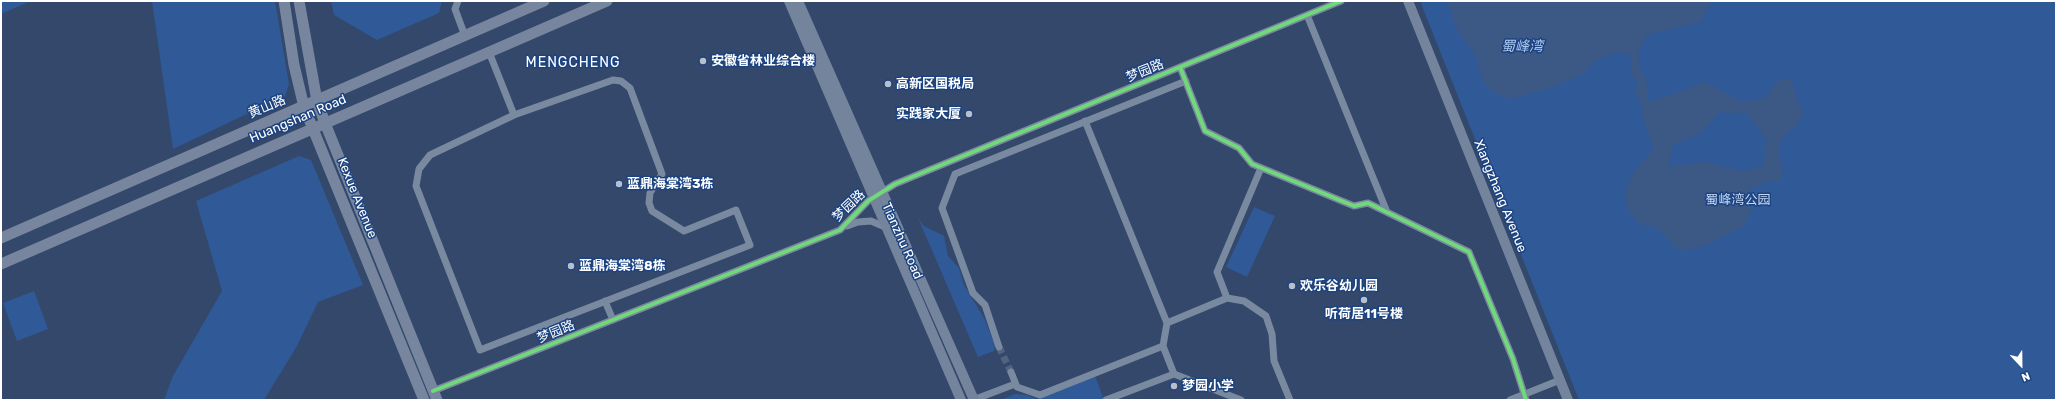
<!DOCTYPE html>
<meta charset="utf-8">
<style>
body{margin:0}
#map{position:relative;width:2057px;height:401px;overflow:hidden;background:#33486a;font-family:Rubik,sans-serif}
canvas{display:block}
.frame{position:absolute;inset:0;border:2px solid #fff;pointer-events:none}
.north{position:absolute;left:2001px;top:345px;width:40px;height:40px;-webkit-text-stroke:3px #1c4380;paint-order:stroke;rotate:158deg;font-size:11px;font-weight:700;line-height:16px;text-align:center;color:#fff}
.north::after{content:'';display:block;margin:auto;width:14px;height:18px;background:#fff;clip-path:polygon(50% 0,100% 100%,50% 72%,0 100%)}
</style>
<div id="map">
<canvas width="2057" height="401"></canvas>
<div class="frame"></div>
<div class="north">N</div>
</div>
<script>
const context = document.querySelector('canvas').getContext('2d');
context.lineJoin = 'round';
function paint(path, color) { context.fillStyle = color; context.fill(path, 'evenodd'); }
const poly = rows => new Path2D(rows.map(r => 'M' + r).join(''));
function trace(path, color, width, dash) { context.strokeStyle = color; context.lineWidth = width; context.lineCap = dash ? 'butt' : 'round'; context.setLineDash(dash || []); context.stroke(path); }
function label(font, color, halo, rows, align = 'center') {
  context.font = font + ' Rubik,"Noto Sans SC",sans-serif'; context.lineWidth = 3; context.setLineDash([]); context.textBaseline = 'middle'; context.strokeStyle = halo; context.fillStyle = color; for (const [text, x, y, turn = 0] of rows) {
    context.save(); context.translate(x, y); context.rotate((+turn || 0) * Math.PI / 180); context.textAlign = isNaN(turn) ? turn : align; if (halo) context.strokeText(text, 0, 0); context.fillText(text, 0, 0); context.restore();
  }
}
paint(poly([
 [1,1,31,1,1,14],
 [152,1,275,1,289,84,285,96,173,149],
 [331,1,442,1,439,13,377,40,334,15],
 [1420,1,2056,1,2056,400,1579,400],
 [299,156,311,160,363,285,318,302,297,346,264,400,164,400,173,376,222,291,196,201],
 [1254,207,1275,216,1247,277,1226,267],
 [918,218,924,226,944,236,948,256,959,268,964,285,984,318,995,345,994,351,978,357],
 [34,291,48,329,17,341,3,303],
 [1095,376,1104,400,1000,400,1015,394,1027,395,1036,399]
]), '#305998');
paint(poly([
 [1446,1,1711,1,1701,22,1647,35,1638,52,1640,70,1647,83,1648,101,1672,95,1705,81,1731,97,1743,102,1764,98,1780,79,1792,80,1796,98,1804,113,1797,125,1781,139,1778,153,1783,172,1779,181,1766,182,1750,189,1746,198,1752,211,1743,226,1708,244,1685,251,1678,249,1656,227,1640,224,1630,213,1625,198,1627,185,1637,167,1654,149,1643,118,1641,102,1635,94,1638,83,1631,73,1632,56,1619,52,1596,60,1581,75,1554,87,1509,99,1496,94,1483,82,1476,56,1458,31],
 [1720,112,1748,114,1767,140,1763,166,1741,171,1706,162,1669,167,1672,145,1699,134]
]), '#3c5885');
trace(poly([
 [999,347,1011,372]
]), '#526380', 7, [7, 3.5]);
trace(poly([
 [458,1,455,9,465,36],
 [1307,15,1387,212],
 [489,52,514,115],
 [1180,67,1205,131,1239,148,1252,164,1354,206,1368,203,1469,252,1513,359,1526,400],
 [613,80,621,81,630,88,662,174,650,193,649,203,652,211,684,231,736,210,750,245,480,350,416,186,419,169,430,155,514,115,613,80],
 [1085,121,1167,323],
 [847,226,858,222,871,221,885,227],
 [1227,298,1217,272,1261,168],
 [605,301,613,320],
 [999,347,985,305,973,293,942,208,955,174,1186,81],
 [1011,372,1017,387,1040,395,1163,346],
 [433,391,840,230,868,201,895,184,1341,1],
 [973,400,1015,384],
 [1106,400,1174,374],
 [1241,400,1174,374,1163,346,1167,323,1227,298,1244,301,1266,316,1272,334,1274,361,1290,400],
 [1510,400,1555,382]
]), '#7989a0', 7);
trace(poly([
 [789,1,961,400],
 [798,1,974,400],
 [1408,1,1568,400]
]), '#74849d', 10);
trace(poly([
 [284,1,294,65,304,107,424,400],
 [299,1,317,101,325,123,437,400],
 [1,238,544,1],
 [1,264,607,1]
]), '#77869e', 11);
trace(poly([
 [1180,67,1205,131,1239,148,1252,164,1354,206,1368,203,1469,252,1513,359,1526,400],
 [433,391,840,230,868,201,895,184,1341,1]
]), '#71d979', 4);
for (const [x, y, r, color] of [
 [703,61,4,"#b8bfcb"],
 [888,84,4,"#b8bfcb"],
 [969,114,4,"#b8bfcb"],
 [619,184,4,"#b8bfcb"],
 [571,266,4,"#b8bfcb"],
 [1292,286,4,"#b8bfcb"],
 [1364,300,4,"#b8bfcb"],
 [1174,386,4,"#b8bfcb"]
]) { const dot = new Path2D(); dot.arc(x, y, r, 0, 2 * Math.PI); context.fillStyle = color; context.fill(dot); trace(dot, '#1c4380', 1.5); }
label('bold 13px', '#fff', '#1c4380', [
 ["安徽省林业综合楼",711,61],
 ["高新区国税局",896,84],
 ["实践家大厦",961,114,"right"],
 ["蓝鼎海棠湾3栋",627,184],
 ["蓝鼎海棠湾8栋",579,266],
 ["欢乐谷幼儿园",1300,286],
 ["听荷居11号楼",1364,314,"center"],
 ["梦园小学",1182,386]
], 'left');
label('13px', '#fff', '#1c4380', [
 ["梦园路",1145,71,-22],
 ["黄山路",267,107,-23],
 ["Huangshan Road",298,119,-23],
 ["Xiangzhang Avenue",1500,196,68],
 ["Kexue Avenue",357,198,68],
 ["梦园路",849,206,-44],
 ["Tianzhu Road",902,241,66],
 ["梦园路",556,332,-22]
]);
label('13px', '#c4d9f7', '#1c4380', [
 ["蜀峰湾公园",1738,200]
]);
label('italic 14px', '#abc8f1', '#1c4380', [
 ["蜀峰湾",1522,47]
]);
context.letterSpacing = '1px';
label('14px', '#fff', '#1c4380', [
 ["MENGCHENG",573,63]
]);
context.letterSpacing = '0px';
</script>
